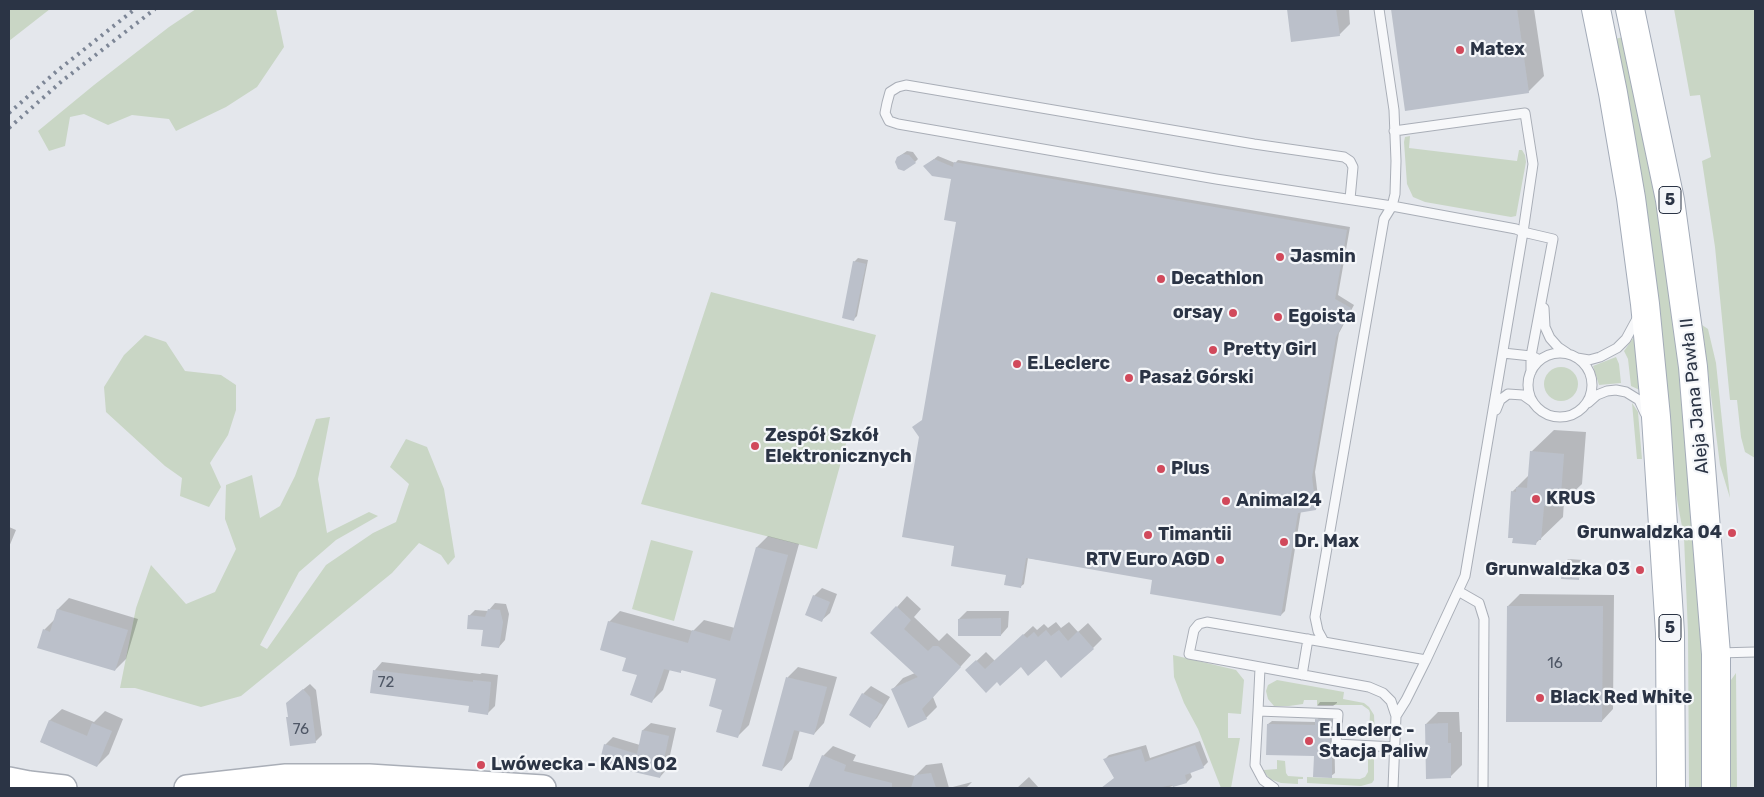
<!DOCTYPE html>
<meta charset="utf-8">
<style>
body{margin:0}
#map{position:relative;width:1764px;height:797px;overflow:hidden;background:#e4e7ec;font-family:Rubik,sans-serif}
canvas{display:block}
.frame{position:absolute;inset:0;border:10px solid #2b3445;pointer-events:none}
</style>
<div id="map">
<canvas width="1764" height="797"></canvas>
<div class="frame"></div>
</div>
<script>
const context = document.querySelector('canvas').getContext('2d');
context.lineJoin = 'round';
function paint(path, color) { context.fillStyle = color; context.fill(path, 'evenodd'); }
const poly = rows => new Path2D(rows.map(r => 'M' + r).join(''));
function trace(path, color, width, dash) { context.strokeStyle = color; context.lineWidth = width; context.lineCap = dash ? 'butt' : 'round'; context.setLineDash(dash || []); context.stroke(path); }
function label(font, color, halo, rows, align = 'center') {
  context.font = font + ' Rubik,sans-serif'; context.lineWidth = 4.5; context.setLineDash([]); context.textBaseline = 'middle'; context.strokeStyle = halo; context.fillStyle = color; for (const [text, x, y, turn = 0] of rows) {
    context.save(); context.translate(x, y); context.rotate((+turn || 0) * Math.PI / 180); context.textAlign = isNaN(turn) ? turn : align; if (halo) context.strokeText(text, 0, 0); context.fillText(text, 0, 0); context.restore();
  }
}
paint(poly([
 [9,9,50,9,9,41],
 [196,9,276,9,284,47,257,87,226,107,176,131,169,119,132,115,108,125,84,114,70,117,65,146,49,151,38,131,94,85,169,27],
 [1674,9,1755,9,1755,458,1745,452,1741,437,1737,400,1730,400,1715,247,1702,161,1711,157,1700,95,1690,96],
 [1623,37,1628,47,1676,304,1702,652,1703,788,1689,788,1688,633,1684,537,1671,468,1615,39],
 [1410,136,1409,148,1517,161,1519,150,1522,150,1525,155,1526,162,1516,216,1511,217,1425,202,1413,197,1407,184,1404,142,1405,137],
 [711,292,876,335,817,549,641,504],
 [1702,325,1708,329,1716,363,1730,498,1720,465],
 [1636,334,1644,392,1631,386,1628,359,1624,351],
 [145,335,166,342,185,371,221,375,236,385,236,410,228,435,210,463,221,487,209,507,180,496,182,478,165,466,106,412,104,387,124,355],
 [1616,357,1619,364,1621,383,1599,385,1593,366],
 '1544 384a17 17 0 1 1 34 0a17 17 0 1 1-34 0Z',
 [1632,403,1638,412,1642,459,1637,459],
 [330,417,318,479,327,533,369,512,378,516,336,540,299,572,260,645,267,649,326,565,373,533,396,522,409,484,390,467,406,439,427,447,444,489,455,557,448,565,441,555,419,543,392,573,241,696,201,707,135,688,120,688,136,608,151,565,186,604,215,592,236,549,225,519,226,485,252,475,260,518,280,506,295,476,316,419],
 [651,540,693,551,674,621,632,609],
 [1173,655,1236,670,1244,680,1241,714,1228,713,1228,738,1240,738,1231,788,1221,788,1198,729,1184,703,1174,677],
 [1736,673,1737,788,1730,788,1730,685,1731,680],
 [1277,680,1344,692,1343,699,1364,703,1369,707,1374,715,1375,737,1369,735,1370,713,1369,710,1362,705,1317,705,1317,700,1304,700,1303,704,1289,706,1274,706,1268,699,1266,691,1268,685],
 [1371,753,1374,754,1374,780,1372,783,1361,786,1307,783,1307,777,1360,779,1365,777,1368,772,1368,755],
 [1277,760,1285,761,1286,773,1288,776,1303,777,1303,779,1298,779,1298,784,1281,783,1270,779,1264,772,1264,770,1277,769]
]), '#c9d6c5');
paint(poly([
 [1288,9,1349,9,1350,24,1339,35,1292,41],
 [1392,9,1534,9,1544,76,1528,92,1406,110],
 [907,151,913,152,918,159,915,162,898,157],
 [938,156,955,163,958,160,1350,227,1338,295,1354,305,1339,333,1315,472,1319,505,1316,509,1301,511,1285,611,1281,615,1154,579,1028,558,1024,584,1020,587,1007,574,956,545,923,419,957,221,952,178,925,166],
 [858,258,868,260,857,316,853,320,854,262],
 [1554,430,1586,432,1582,484,1564,501,1563,517,1536,543,1512,492,1530,474,1531,452],
 [9,527,16,530,9,547],
 [768,536,799,544,749,725,738,736,724,709,718,679,683,669,680,672,670,669,663,690,652,701,609,622,620,611,693,631,704,620,735,628,757,547],
 [1568,559,1583,560,1582,575,1578,579,1564,563],
 [822,588,837,594,830,613,822,620,814,596],
 [1520,594,1614,595,1613,709,1602,721,1508,606],
 [907,596,921,609,914,617,939,641,947,633,971,655,933,697,937,707,926,718,893,689,903,678,915,673,897,607],
 [69,598,138,619,126,659,115,670,44,630,55,619,58,609],
 [495,603,506,604,509,614,505,640,499,647,485,629,469,616,475,610,488,611],
 [967,611,1009,611,1008,627,1001,635,959,619],
 [1056,622,1061,628,1069,622,1078,632,1088,623,1102,639,1093,648,1021,665,997,681,967,670,986,652,995,661,1033,626,1037,630,1044,624,1048,628],
 [382,662,480,674,482,673,498,675,495,706,487,714,471,705,372,692,375,670],
 [798,667,837,677,824,723,814,734,800,730,792,759,782,770,764,765,788,677],
 [310,684,316,690,322,735,315,742,289,717,294,697],
 [871,686,890,697,877,718,869,726,851,715,863,694],
 [1320,702,1337,702,1337,703,1333,706,1317,706],
 [62,709,94,722,105,711,123,719,109,754,97,766,41,742,50,720],
 [1438,712,1459,712,1460,732,1462,732,1462,765,1450,777,1426,724],
 [1320,716,1334,717,1335,773,1331,776,1315,754,1268,724,1272,721,1316,722],
 [651,723,676,728,667,769,660,777,605,745,613,737,640,745,643,730],
 [1200,741,1208,762,1203,767,1190,772,1192,777,1187,782,1166,788,1102,788,1115,778,1104,760,1109,755,1146,745,1150,758],
 [833,746,856,755,853,761,915,776,926,765,942,763,949,788,972,782,966,788,810,788,823,756],
 [1029,777,1039,788,1017,788]
]), '#0003');
paint(poly([
 [1287,9,1336,9,1340,36,1291,42],
 [1391,9,1517,9,1529,93,1405,111],
 [903,154,909,155,916,163,904,171,898,169,895,162,897,157],
 [934,159,953,167,954,162,1347,230,1335,299,1351,308,1336,337,1312,477,1316,510,1298,513,1281,616,1150,594,1152,580,1026,558,1021,588,1004,585,1006,575,951,566,954,546,902,537,919,437,912,427,922,420,956,222,944,220,951,179,932,176,923,166],
 [853,261,866,264,854,321,842,318],
 [1530,451,1564,454,1560,507,1544,506,1541,540,1537,540,1536,545,1512,543,1513,538,1508,538,1511,491,1516,492,1516,487,1527,488],
 [756,547,788,555,738,738,716,732,722,710,709,706,716,679,681,670,681,673,664,669,652,703,630,695,637,675,622,671,626,658,600,650,608,621,688,643,692,630,730,641],
 [1563,562,1580,563,1579,580,1561,579],
 [813,595,830,602,822,622,805,615],
 [896,606,911,620,904,629,928,651,933,646,938,646,961,667,922,709,927,719,908,728,891,689,918,677,870,633],
 [1507,606,1603,606,1602,722,1506,722],
 [57,609,128,630,115,671,37,648,43,629,50,632],
 [488,609,500,610,503,622,499,648,481,646,483,630,467,629,468,615,485,617],
 [1001,618,1001,636,958,636,958,619],
 [1046,630,1051,636,1059,630,1068,641,1078,631,1094,649,1061,678,1046,660,1028,676,1021,667,1000,686,997,682,986,693,965,670,976,660,985,669,1023,634,1027,638,1034,632,1038,637],
 [373,670,473,682,473,680,491,682,488,715,468,712,469,706,370,693],
 [786,677,827,687,814,735,794,730,782,771,762,766],
 [303,689,310,697,316,743,290,746,286,717,288,717,286,703],
 [862,693,883,705,870,728,849,715],
 [1315,719,1331,720,1330,744,1332,749,1332,778,1313,777,1314,756,1266,755,1267,724,1315,725],
 [49,720,87,736,92,723,112,731,97,767,40,742],
 [1448,723,1448,743,1451,743,1451,778,1426,779,1425,724],
 [642,730,669,736,660,778,599,764,604,744,637,754],
 [1195,745,1204,768,1185,775,1187,783,1173,787,1172,785,1157,788,1101,788,1114,778,1103,759,1141,749,1145,762],
 [822,755,846,765,844,771,892,783,892,788,808,788],
 [931,773,936,788,911,788,915,775]
]), '#bbc0ca');
const lane = poly([
 [1394,131,1525,113,1533,164,1523,232,1553,239,1531,356,1531,372],
 [1350,199,1353,167,1350,161,1344,157,1254,144,906,85,898,87,890,92,887,103,885,113,889,121,898,124,1216,179,1392,206,1516,229,1523,232,1465,576,1426,660,1324,642,1318,631,1315,617,1384,219,1392,206,1395,194,1396,161,1394,110,1379,9],
 [1544,308,1545,327,1550,338,1558,347,1567,353],
 [1503,353,1531,356,1536,358],
 '1528 385a32 32 0 1 1 64 0a32 32 0 1 1-64 0Z',
 [1577,358,1589,360,1600,357,1617,348,1626,339,1639,315],
 [1588,403,1597,395,1607,391,1616,390,1626,392,1639,400,1645,413],
 [1496,410,1500,400,1508,394,1523,395,1533,402],
 [1458,591,1479,603,1484,619,1483,788],
 [1324,642,1207,622,1199,624,1194,630,1189,654,1369,687,1383,693,1391,701,1396,716],
 [1718,653,1755,652],
 [1260,668,1258,711,1338,714,1336,744,1395,747],
 [1302,675,1308,639],
 [1258,711,1255,765,1263,780,1274,788],
 [1393,788,1396,716,1406,700,1426,660]
]);
const secondary = poly([
 [9,780,29,784,64,788],
 [187,788,286,777,369,777,543,788]
]);
const primary = poly([
 [1596,9,1613,93,1631,198,1645,304,1656,417,1670,633,1671,788],
 [1630,9,1670,200,1693,367,1716,654,1716,788]
]);
trace(lane, '#a9aeb7', 11);
trace(secondary, '#a9aeb7', 28);
trace(primary, '#a3abb8', 30);
trace(lane, '#f7f8fa', 9);
trace(secondary, '#fff', 25);
trace(primary, '#fff', 28);
trace(poly([
 [9,113,57,71,135,9],
 [9,128,62,81,155,9]
]), '#7d8696', 4, [2.5, 5]);
for (const [x, y, r, color] of [
 [1460,50,5,"#d1495b"],
 [1280,257,5,"#d1495b"],
 [1161,279,5,"#d1495b"],
 [1233,313,5,"#d1495b"],
 [1278,317,5,"#d1495b"],
 [1213,350,5,"#d1495b"],
 [1017,364,5,"#d1495b"],
 [1129,378,5,"#d1495b"],
 [755,446,5,"#d1495b"],
 [1161,469,5,"#d1495b"],
 [1536,499,5,"#d1495b"],
 [1226,501,5,"#d1495b"],
 [1732,533,5,"#d1495b"],
 [1148,535,5,"#d1495b"],
 [1284,542,5,"#d1495b"],
 [1220,560,5,"#d1495b"],
 [1640,570,5,"#d1495b"],
 [1540,698,5,"#d1495b"],
 [1309,741,5,"#d1495b"],
 [481,765,5,"#d1495b"]
]) { const dot = new Path2D(); dot.arc(x, y, r, 0, 2 * Math.PI); context.fillStyle = color; context.fill(dot); trace(dot, '#f4f6f9', 2); }
label('15px', '#4f5766', null, [
 ["16",1555,664],
 ["72",386,683],
 ["76",301,730]
]);
for (const [x, y, w] of [
 [1670,200,22],
 [1670,628,22]
]) { const box = new Path2D(); box.roundRect(x - w / 2, y - 13.5, w, 27, 4); context.fillStyle = '#f4f6f9'; context.fill(box); trace(box, '#2b3445', 1); }
label('bold 16px', '#2b3445', null, [
 ["5",1670,200],
 ["5",1670,628]
]);
label('bold 18px', '#2b3445', '#f4f6f9', [
 ["Matex",1470,50],
 ["Jasmin",1290,257],
 ["Decathlon",1171,279],
 ["orsay",1223,313,"right"],
 ["Egoista",1288,317],
 ["Pretty Girl",1223,350],
 ["E.Leclerc",1027,364],
 ["Pasaż Górski",1139,378],
 ["Zespół Szkół",765,436],
 ["Elektronicznych",765,457],
 ["Plus",1171,469],
 ["KRUS",1546,499],
 ["Animal24",1236,501],
 ["Grunwaldzka 04",1722,533,"right"],
 ["Timantii",1158,535],
 ["Dr. Max",1294,542],
 ["RTV Euro AGD",1210,560,"right"],
 ["Grunwaldzka 03",1630,570,"right"],
 ["Black Red White",1550,698],
 ["E.Leclerc -",1319,731],
 ["Stacja Paliw",1319,752],
 ["Lwówecka - KANS 02",491,765]
], 'left');
label('18px', '#2b3445', '#f4f6f9', [
 ["Aleja Jana Pawła II",1695,396,-96]
]);
</script>
